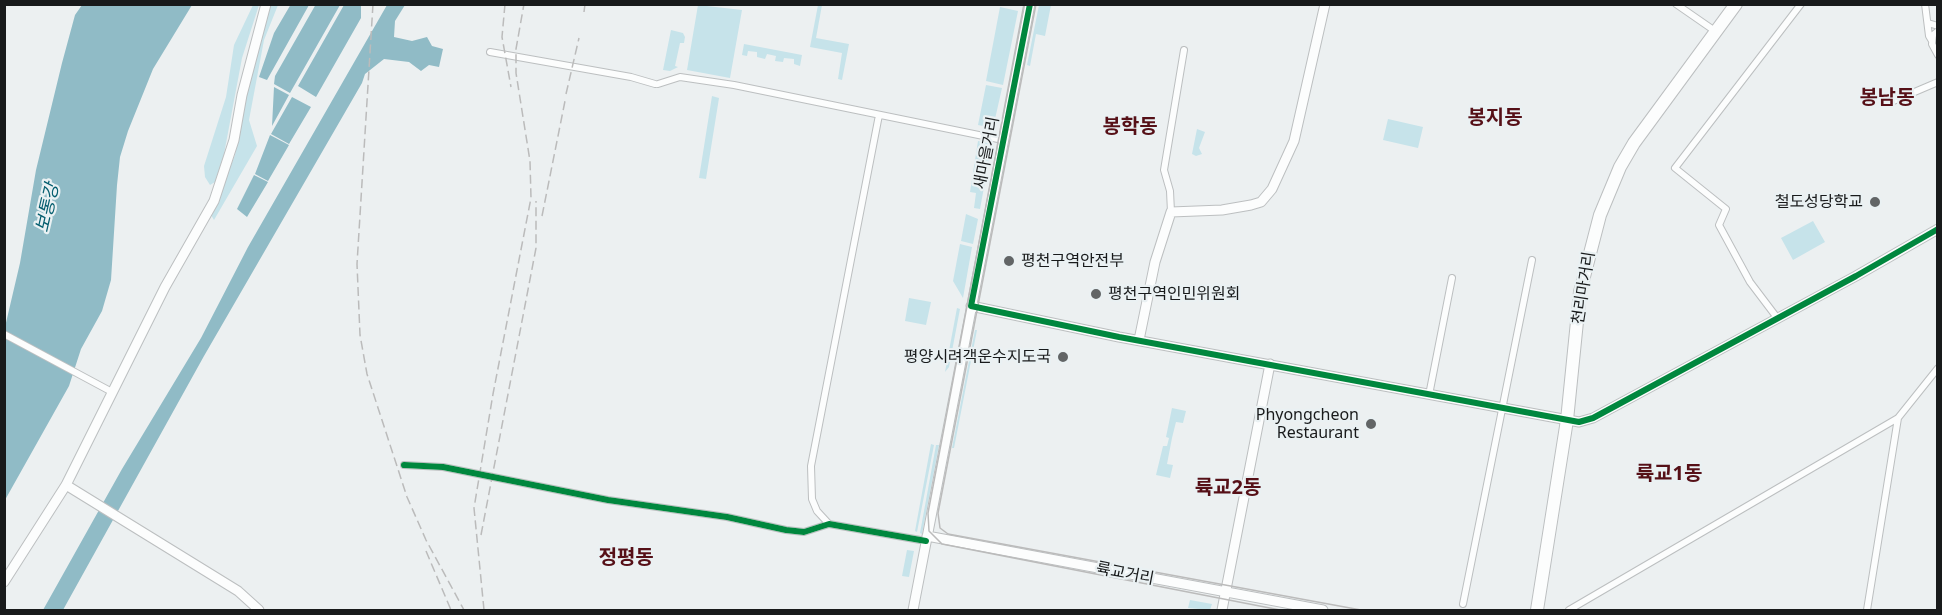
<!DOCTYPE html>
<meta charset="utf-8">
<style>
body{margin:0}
#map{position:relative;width:1942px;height:615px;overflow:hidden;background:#ecf0f1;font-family:"Noto Sans",sans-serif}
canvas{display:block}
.frame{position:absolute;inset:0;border:6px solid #181a1b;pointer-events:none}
</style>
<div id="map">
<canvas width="1942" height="615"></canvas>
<div class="frame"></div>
</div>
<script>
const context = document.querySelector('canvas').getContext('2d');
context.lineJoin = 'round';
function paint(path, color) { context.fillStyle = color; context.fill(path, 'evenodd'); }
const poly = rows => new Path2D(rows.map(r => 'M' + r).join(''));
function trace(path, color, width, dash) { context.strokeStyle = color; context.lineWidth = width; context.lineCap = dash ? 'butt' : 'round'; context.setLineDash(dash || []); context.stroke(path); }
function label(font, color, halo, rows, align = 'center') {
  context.font = font + ' "Noto Sans","Noto Sans KR",sans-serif'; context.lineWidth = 4.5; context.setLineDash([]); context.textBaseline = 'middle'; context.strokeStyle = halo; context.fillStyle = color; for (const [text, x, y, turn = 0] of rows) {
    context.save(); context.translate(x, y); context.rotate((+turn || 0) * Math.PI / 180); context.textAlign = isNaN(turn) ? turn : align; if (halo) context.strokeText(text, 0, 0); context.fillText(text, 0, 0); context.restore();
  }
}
paint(poly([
 [253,5,259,5,242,58,224,154,215,182,210,185,205,177,204,166,226,97,234,45],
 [269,5,278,5,264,40,249,120,257,146,214,220,211,215,235,155,246,96],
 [698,5,742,10,730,78,687,70],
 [818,5,822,5,816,38,849,44,842,80,838,79,842,53,810,47],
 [1039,5,1051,5,1045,36,1036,34,1030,66,1027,65],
 [1000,7,1018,11,1003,85,986,81],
 [671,30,683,33,685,37,684,43,680,43,675,66,678,67,670,71,663,70],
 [744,44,802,55,800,66,794,64,794,59,784,58,783,62,775,61,776,56,767,54,765,59,757,57,757,52,748,51,747,56,742,55],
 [986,85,1002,88,993,128,978,125],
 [712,96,719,98,706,179,699,178],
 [1388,119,1423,127,1418,148,1383,140],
 [1197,129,1205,132,1199,148,1202,154,1196,156,1192,154],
 [978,141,992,144,980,209,974,208,976,193,970,192],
 [966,214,978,219,973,244,961,241],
 [1813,221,1825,242,1793,260,1781,238],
 [960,244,972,247,963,298,953,281],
 [909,298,931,302,926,325,905,321],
 [957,308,960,309,949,367,945,372],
 [975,330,977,330,954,448,952,448],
 [1172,408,1186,411,1183,423,1176,422,1172,438,1167,464,1173,465,1170,478,1156,475,1163,446,1167,446,1169,438,1166,437],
 [931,444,934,445,917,532,915,531],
 [936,445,939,445,922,534,920,533],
 [907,550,914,551,909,577,902,576],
 [1190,600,1212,604,1210,610,1188,608]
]), '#c6e3ea');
paint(poly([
 [291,4,309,5,267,80,259,77,274,33],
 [316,4,340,5,290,93,274,84,275,76],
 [82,5,192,5,153,69,128,131,120,157,117,185,111,280,102,311,81,349,69,386,5,500,5,327,20,263,36,170,62,63,75,15],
 [344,5,361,5,361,18,316,97,298,86],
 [387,5,405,5,395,21,394,37,412,41,427,37,432,46,443,49,439,67,429,65,421,71,409,62,384,59,365,74,362,83,204,356,63,610,43,610,122,469,201,338,248,247],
 [274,87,289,95,272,126],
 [292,97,311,107,289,144,271,134],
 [270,135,289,145,268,181,255,174],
 [254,175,268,182,247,217,237,209]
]), '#90bbc6');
const street = poly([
 [1676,4,1715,31],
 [1925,4,1929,36,1932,41],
 [1928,23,1938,26],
 [1938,31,1933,35,1932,44,1938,55],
 [490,52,631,77,655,84],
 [658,84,680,77,734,85,1003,140],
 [1891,102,1938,82],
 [1171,212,1170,191,1164,170,1184,50],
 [1778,319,1750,282,1719,225,1726,209,1675,168,1801,4],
 [4,334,112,392],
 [1429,395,1452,278],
 [404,465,443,467,608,500,727,517,786,530,804,532,829,524,926,541],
 [829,524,817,511,812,499,811,466,879,115],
 [1463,604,1532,260],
 [1569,610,1898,418,1938,368],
 [1867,610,1898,418]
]);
const secondary = poly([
 [971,306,1119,337,1579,422,1593,418,1856,276,1938,229],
 [1139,340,1155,262,1171,212,1222,210,1251,205,1261,202,1272,189,1294,141,1325,4],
 [66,485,238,591,259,610],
 [927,536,1323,610],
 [4,582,66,485,165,287,214,201,234,140,242,95,266,4],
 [913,610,1030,4],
 [1222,610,1270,364]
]);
const highway = poly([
 [1537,610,1567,420,1580,292,1600,215,1620,167,1634,143,1736,4]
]);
trace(street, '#bcbfc0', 8);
trace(secondary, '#bcbfc0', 11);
trace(highway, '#bcbfc0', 14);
trace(street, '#fcfdfd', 6);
trace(secondary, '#fcfdfd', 9);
trace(highway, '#fcfdfd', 12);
trace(poly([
 [1024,4,928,513,929,531,942,544,1280,610],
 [1036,4,938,513,940,528,948,534,1361,610]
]), '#bbb', 1.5);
trace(poly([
 [373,4,357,264,360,335,367,374,407,497,426,540,464,610],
 [505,4,502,37,511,87],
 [584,12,585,4],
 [566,94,579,38],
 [542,216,565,101],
 [481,535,536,248,536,201],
 [426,551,451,610],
 [484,610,474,508,493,394,531,198,530,161,516,73,516,49,524,4]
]), '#bbb', 1.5, [9, 4.5]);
trace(poly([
 [1030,4,971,306,1119,337,1579,422,1593,418,1856,276,1938,229],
 [404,465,443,467,608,500,727,517,786,530,804,532,829,524,926,541]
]), '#00873e', 6);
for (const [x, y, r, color] of [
 [1875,202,6,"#626566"],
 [1009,261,6,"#626566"],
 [1096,294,6,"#626566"],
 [1063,357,6,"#626566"],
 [1371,424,6,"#626566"]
]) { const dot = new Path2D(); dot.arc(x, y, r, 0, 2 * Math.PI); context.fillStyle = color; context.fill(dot); trace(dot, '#eaf1f3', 2); }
label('16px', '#181a1b', '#eaf1f3', [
 ["새마을거리",987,153,-79],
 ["천리마거리",1584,288,-81],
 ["륙교거리",1125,574,11]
]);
label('16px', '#181a1b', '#eaf1f3', [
 ["철도성당학교",1863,202],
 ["평천구역안전부",1021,261,"left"],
 ["평천구역인민위원회",1108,294,"left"],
 ["평양시려객운수지도국",1051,357],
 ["Phyongcheon",1359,415],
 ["Restaurant",1359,433]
], 'right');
label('italic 18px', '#055e6f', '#eaf1f3', [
 ["보통강",48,208,-77]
]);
label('bold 20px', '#561017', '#eaf1f3', [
 ["봉남동",1887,98],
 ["봉지동",1495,118],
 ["봉학동",1130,127],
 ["륙교1동",1669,474],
 ["륙교2동",1228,488],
 ["정평동",626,558]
]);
</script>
